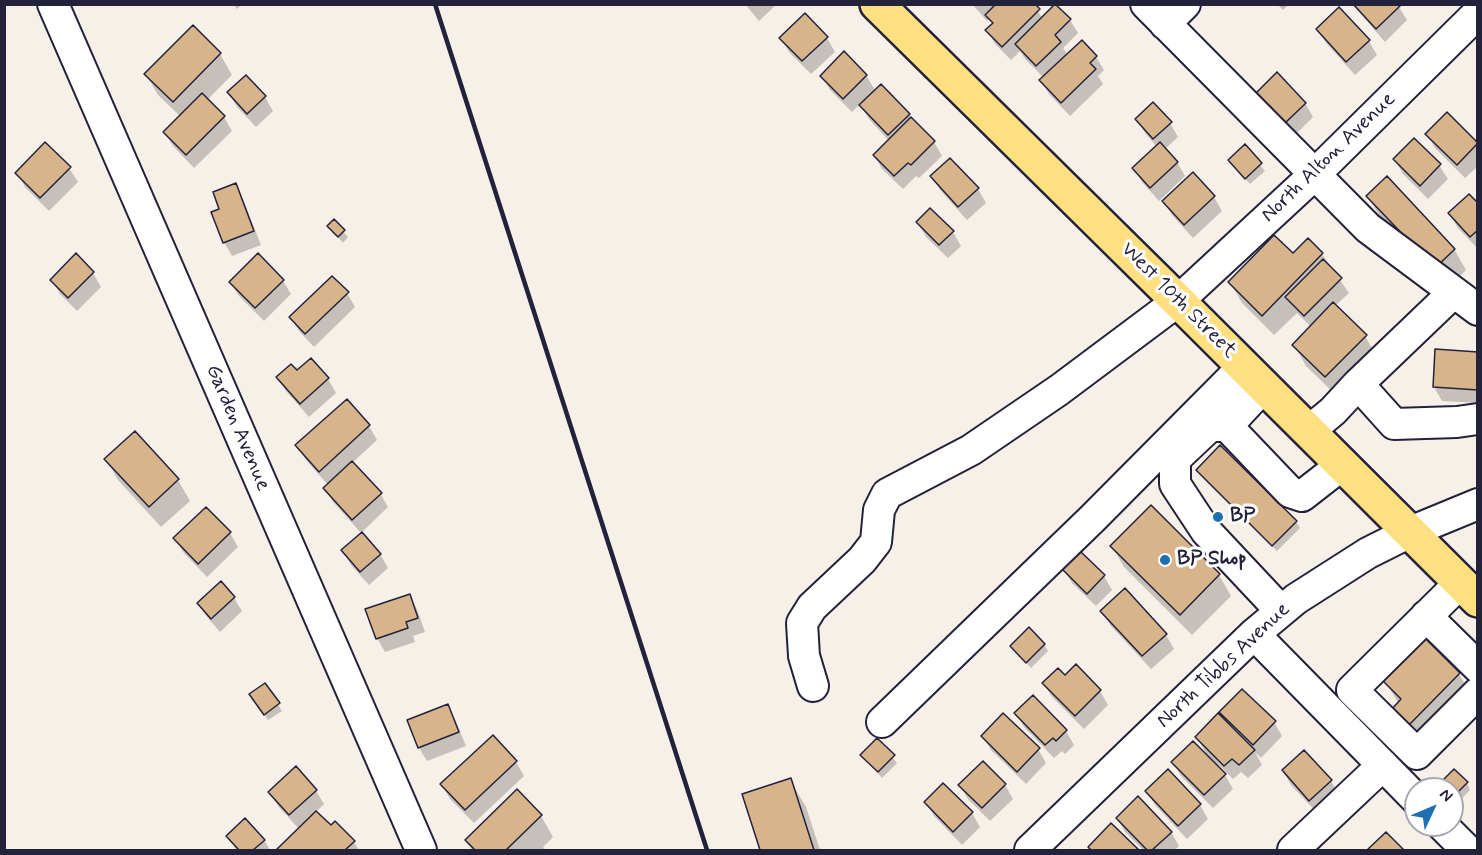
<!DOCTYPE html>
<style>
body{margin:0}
#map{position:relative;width:1482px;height:855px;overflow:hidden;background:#f7f0e8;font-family:Mynerve,sans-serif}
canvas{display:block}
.frame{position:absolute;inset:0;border:6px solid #22223b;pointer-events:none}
.north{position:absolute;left:1404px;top:777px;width:60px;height:60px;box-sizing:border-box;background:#fff;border:2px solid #a7a7b1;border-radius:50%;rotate:46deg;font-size:16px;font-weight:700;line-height:24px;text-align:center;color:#22223b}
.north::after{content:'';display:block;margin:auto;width:21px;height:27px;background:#1f6fb2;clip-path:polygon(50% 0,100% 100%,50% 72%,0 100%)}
</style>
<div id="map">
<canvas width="1482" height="855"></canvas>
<div class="frame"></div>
<div class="north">N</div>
</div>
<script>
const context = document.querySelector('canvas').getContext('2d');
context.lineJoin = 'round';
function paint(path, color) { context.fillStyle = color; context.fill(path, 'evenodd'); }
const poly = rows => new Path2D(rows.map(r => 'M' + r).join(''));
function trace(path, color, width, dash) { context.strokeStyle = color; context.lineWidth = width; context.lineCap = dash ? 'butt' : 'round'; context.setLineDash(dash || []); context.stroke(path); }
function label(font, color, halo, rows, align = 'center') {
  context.font = font + ' Mynerve,sans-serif'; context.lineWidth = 6; context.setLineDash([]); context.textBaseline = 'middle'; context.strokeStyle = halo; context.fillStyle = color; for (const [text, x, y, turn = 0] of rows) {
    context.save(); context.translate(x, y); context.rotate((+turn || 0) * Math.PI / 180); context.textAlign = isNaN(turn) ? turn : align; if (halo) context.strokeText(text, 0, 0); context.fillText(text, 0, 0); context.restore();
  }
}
paint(poly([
 [233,4,242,4,237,9],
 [745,4,777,4,759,21],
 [972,4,1033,4,1043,19,1070,20,1078,33,1063,48,1068,55,1096,57,1104,70,1098,76,1103,84,1070,116,1049,94,1041,80,1044,78,1025,59,1020,51,1011,60,995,44,987,30,993,25,989,19,987,21],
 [1277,4,1289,4,1283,10],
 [1352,4,1397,4,1407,20,1385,42],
 [805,15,827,38,835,52,811,74,789,52,781,38],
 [1318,29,1369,41,1377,55,1355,75,1326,43],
 [220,54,232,75,207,100,224,117,232,131,194,168,173,146,165,133,181,117,158,95,146,74],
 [866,75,876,92,909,115,934,142,942,156,919,178,916,176,903,189,882,169,874,155,889,141,869,119,860,104,852,112,830,90,822,76],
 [229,93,265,97,273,111,256,127,237,107],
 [1305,103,1313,117,1293,137,1265,108],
 [1447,114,1478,145,1478,166,1465,178,1435,148,1427,134],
 [1137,119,1170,123,1178,137,1165,149,1177,162,1185,176,1159,201,1142,182,1134,168,1157,147,1145,133],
 [1245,147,1265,171,1250,184,1234,167],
 [1395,160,1439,165,1448,179,1428,199,1403,174],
 [69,168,78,182,49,211,25,187,17,173],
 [1193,174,1214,197,1222,211,1193,238,1172,215,1164,201],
 [932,176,978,189,986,203,967,220,940,190],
 [235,185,243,199,261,245,232,256,224,242],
 [1368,196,1454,249,1466,270,1448,288,1380,217],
 [1478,205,1478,249,1458,228,1450,214],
 [334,221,348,237,343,243,329,226],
 [918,223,953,232,961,246,948,258,926,237],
 [1322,254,1349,293,1335,306,1365,336,1377,357,1338,397,1306,366,1294,345,1311,327,1297,313,1274,335,1242,303,1230,282,1293,255],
 [93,273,101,287,77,311,60,294,52,280],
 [283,281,291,294,264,321,239,296,230,282],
 [347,293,355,307,314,347,299,331,291,317],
 [1478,354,1478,403,1442,401,1434,387],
 [297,373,328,379,336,393,309,417,286,391,278,377],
 [346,401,369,426,377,440,352,463,380,493,388,507,361,533,380,554,388,568,369,585,351,565,343,551,362,534,333,502,325,488,328,485,305,459,297,445],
 [134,433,178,480,190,501,161,527,118,480,106,459],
 [1198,471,1296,522,1300,528,1277,551,1202,477],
 [230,533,238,547,207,577,183,552,175,538],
 [1112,546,1219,575,1231,596,1192,635,1124,567],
 [1064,570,1104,576,1112,590,1096,606,1072,583],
 [409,595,417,609,425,632,413,636,415,642,385,652,377,638],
 [234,598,242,611,220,632,207,617,199,604],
 [1102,611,1166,635,1174,649,1151,669,1110,625],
 [1044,644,1048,651,1031,668,1012,646],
 [1076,666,1100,691,1108,705,1084,729,1052,697,1044,683,1064,677],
 [1459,674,1471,695,1420,746,1405,731,1399,704,1385,681],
 [265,685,282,711,268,720,255,701],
 [447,705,455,719,466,746,427,761,419,748,408,721],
 [1221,712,1274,722,1282,736,1261,758,1255,752,1262,765,1248,778,1241,772,1233,779,1219,765,1217,767,1225,775,1233,789,1213,808,1181,776,1173,762,1208,757,1197,737,1228,724],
 [1016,713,1066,731,1074,745,1065,754,1062,751,1054,758,1024,727],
 [983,736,1038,749,1046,763,1026,784,991,750],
 [493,738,516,762,524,776,474,823,450,799,442,785],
 [877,740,897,763,882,778,862,755],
 [1168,771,1200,805,1208,819,1187,839,1155,805,1146,791],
 [1283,771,1331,781,1339,795,1318,814,1291,785],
 [790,780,806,807,820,850,761,850,744,795],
 [1467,783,1470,790,1456,804,1452,799,1452,789,1443,789,1440,785],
 [943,785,972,813,980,827,962,845,934,816,926,802],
 [1005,785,1013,799,990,821,968,799,960,786],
 [316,791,324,804,316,812,331,827,354,842,359,850,278,850,299,829,278,806,270,792],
 [517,791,541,816,553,837,543,847,546,850,472,850,466,840],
 [1117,818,1171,832,1179,846,1175,850,1143,850,1125,832],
 [1111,825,1137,850,1091,850,1090,847],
 [228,836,264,840,270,850,236,850]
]), '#0003');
const building = poly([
 [996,4,1035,4,1040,9,1002,47,985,30,993,23,985,15,996,4],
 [1055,4,1071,19,1055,35,1061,42,1036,66,1015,44,1055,4],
 [1353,4,1399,4,1400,6,1376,29,1353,4],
 [1339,7,1370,40,1346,62,1316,29,1339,7],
 [805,13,828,37,802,61,779,38,805,13],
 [193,25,221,53,173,102,144,74,193,25],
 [1082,40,1097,56,1090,63,1096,69,1061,103,1039,80,1082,40],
 [844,51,867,75,843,99,820,76,844,51],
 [1277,72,1306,103,1284,124,1255,94,1277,72],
 [246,75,266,96,247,114,227,92,246,75],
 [881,84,910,114,888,135,859,105,881,84],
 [202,93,225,116,186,155,163,132,202,93],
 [1153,102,1172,122,1153,139,1135,119,1153,102],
 [1447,112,1478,143,1457,165,1425,134,1447,112],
 [911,117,935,141,911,165,908,163,894,176,873,155,911,117],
 [1414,138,1441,164,1420,186,1393,159,1414,138],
 [45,142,71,167,40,198,15,173,45,142],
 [1160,142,1178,162,1150,188,1132,168,1160,142],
 [1245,144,1262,163,1245,179,1228,160,1245,144],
 [950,158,979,188,958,207,930,176,950,158],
 [1193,172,1215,196,1184,225,1162,201,1193,172],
 [1387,176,1455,249,1435,268,1366,196,1387,176],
 [236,183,254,231,223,243,211,212,219,209,213,192,236,183],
 [1469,194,1478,203,1478,230,1470,237,1448,213,1469,194],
 [930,208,954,231,939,245,916,222,930,208],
 [334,219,345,230,338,237,327,226,334,219],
 [1274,235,1293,253,1308,238,1323,253,1262,316,1228,282,1274,235],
 [76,253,94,272,68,298,50,280,76,253],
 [258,253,284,280,255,308,229,282,258,253],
 [1323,259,1342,278,1304,316,1285,297,1323,259],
 [332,276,349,292,305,334,289,317,332,276],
 [1333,302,1367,335,1325,377,1292,345,1333,302],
 [1435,349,1478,352,1478,390,1433,387,1435,349],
 [311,358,329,378,300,404,276,377,291,364,297,370,311,358],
 [347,399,370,425,319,472,295,445,347,399],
 [135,431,179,479,149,507,104,459,135,431],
 [1220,445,1297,521,1272,546,1196,470,1220,445],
 [352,461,382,493,352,520,323,488,352,461],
 [1151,505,1220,574,1180,615,1110,546,1151,505],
 [206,507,231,532,198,564,173,538,206,507],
 [362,532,381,554,360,572,341,550,362,532],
 [1080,551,1105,575,1087,594,1062,569,1080,551],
 [221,581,235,597,211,619,197,603,221,581],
 [1125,588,1167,634,1142,656,1100,611,1125,588],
 [410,594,418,618,406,622,408,628,376,639,365,609,410,594],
 [1029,627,1045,644,1026,663,1010,646,1029,627],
 [1425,638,1460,673,1408,726,1391,710,1401,699,1383,681,1425,638],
 [1076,664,1101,690,1075,716,1042,683,1058,668,1065,675,1076,664],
 [265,683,280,703,264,715,249,694,265,683],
 [1242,689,1276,721,1253,745,1219,712,1242,689],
 [1033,695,1067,730,1056,741,1053,738,1045,745,1014,713,1033,695],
 [448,704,459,732,418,748,407,720,448,704],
 [1003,713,1040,748,1017,772,981,736,1003,713],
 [1218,713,1255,750,1239,765,1232,759,1224,766,1195,737,1218,713],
 [493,735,517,761,465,810,440,784,493,735],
 [877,738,895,755,878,772,860,755,877,738],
 [1193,741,1226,774,1204,795,1171,762,1193,741],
 [1304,750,1332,780,1309,801,1282,770,1304,750],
 [983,761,1006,784,982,808,958,785,983,761],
 [296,766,317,790,289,815,268,792,296,766],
 [1168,769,1201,804,1178,826,1145,791,1168,769],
 [1454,769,1468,782,1452,798,1452,789,1443,789,1438,785,1454,769],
 [791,778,814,850,760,850,742,794,791,778],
 [943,783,973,812,953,832,924,802,943,783],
 [517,789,542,815,506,850,475,850,465,840,517,789],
 [1138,796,1172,832,1152,850,1147,850,1116,818,1138,796],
 [316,811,331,825,335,821,355,841,345,850,276,850,316,811],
 [245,818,265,840,253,850,239,850,226,836,245,818],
 [1111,823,1139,850,1091,850,1088,847,1111,823],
 [1386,832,1404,850,1367,850,1386,832]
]);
paint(building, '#d8b48a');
trace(building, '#22223b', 1.5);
const minor = poly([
 [53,4,421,850],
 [1146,4,1368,228,1478,310],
 [1165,24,1185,4],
 [1358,384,1453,293],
 [1264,386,1227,426,1290,492,1302,496,1343,464],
 [1227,426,1210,426,1175,459,1175,484,1206,531,1281,611],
 [1309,431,1333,411,1358,384,1394,424,1457,422,1478,419],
 [1460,583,1352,690,1417,754,1478,693],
 [1426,616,1478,667],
 [1254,634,1416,799],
 [813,686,804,656,802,623,812,607,862,560,876,542,879,510,887,494,971,450,1059,390,1178,301,1314,175,1478,13],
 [882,722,1092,519,1244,366],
 [1442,825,1467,850],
 [1030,850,1254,634,1296,599,1368,553,1410,532,1478,504],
 [1293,850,1383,765]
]);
const major = poly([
 [877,4,1178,301,1478,600]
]);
trace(minor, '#22223b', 34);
trace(major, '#22223b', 38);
trace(minor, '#fff', 30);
trace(major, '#ffdf80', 33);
trace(poly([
 [435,4,707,850]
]), '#22223b', 4.5);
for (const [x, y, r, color] of [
 [1218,517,6,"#1f6fb2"],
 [1165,560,6,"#1f6fb2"]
]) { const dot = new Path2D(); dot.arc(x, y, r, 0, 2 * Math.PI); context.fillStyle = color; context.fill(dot); trace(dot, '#fff', 2); }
label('21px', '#22223b', '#fff', [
 ["North Alton Avenue",1329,158,-44],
 ["West 10th Street",1178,301,45],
 ["Garden Avenue",237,428,67],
 ["North Tibbs Avenue",1224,666,-43]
]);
label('bold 21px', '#22223b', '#fff', [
 ["BP",1230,517],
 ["BP Shop",1177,560]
], 'left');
</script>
